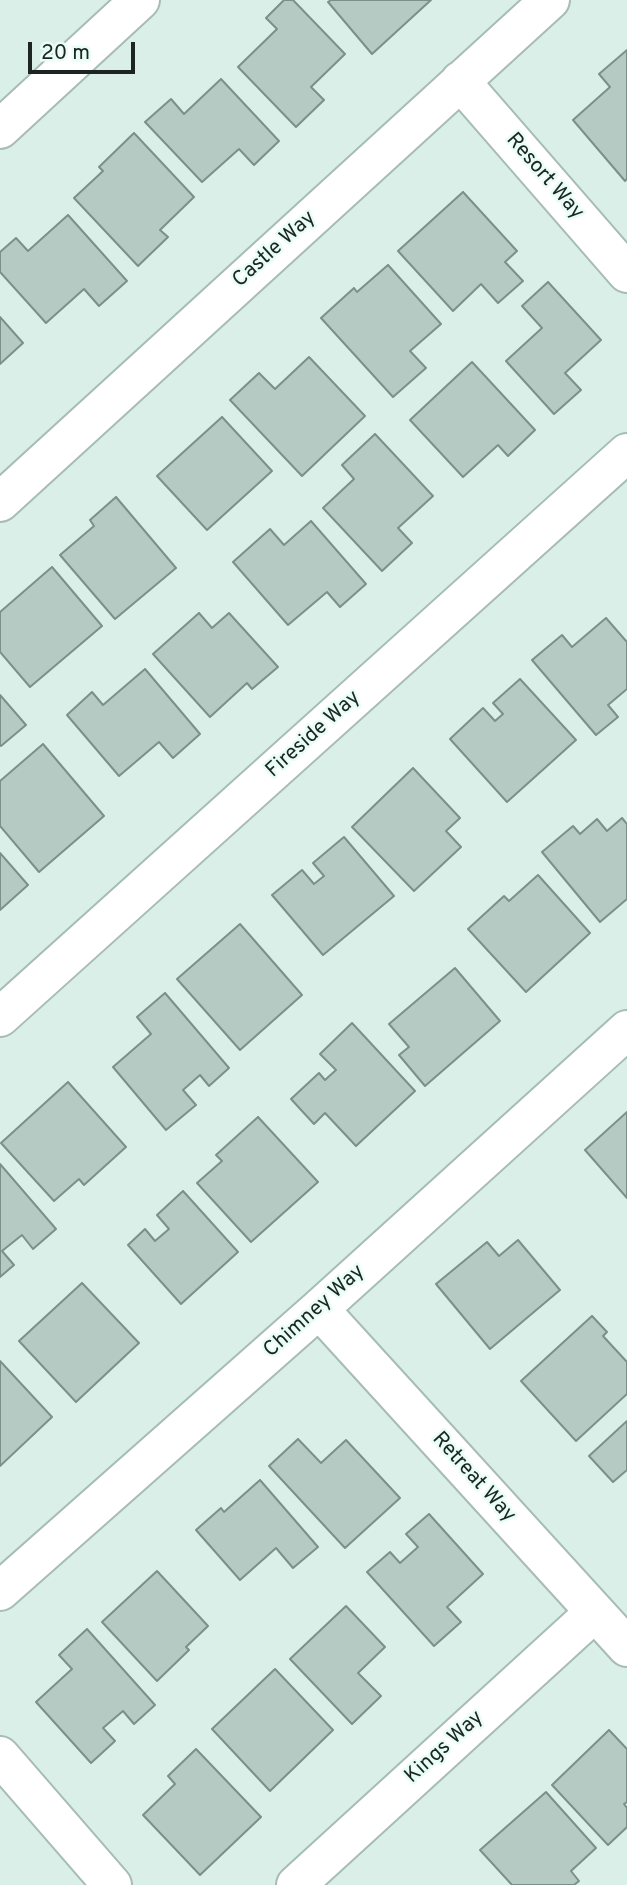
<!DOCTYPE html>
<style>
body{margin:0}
#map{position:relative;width:627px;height:1885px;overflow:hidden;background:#d9efe8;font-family:Overpass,sans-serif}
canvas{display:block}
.scale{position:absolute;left:28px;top:42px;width:107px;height:32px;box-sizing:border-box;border:4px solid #1d2523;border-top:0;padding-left:9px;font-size:21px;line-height:24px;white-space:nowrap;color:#1d2523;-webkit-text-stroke:5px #e7fdf5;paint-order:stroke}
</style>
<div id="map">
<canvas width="627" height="1885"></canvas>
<div class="scale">20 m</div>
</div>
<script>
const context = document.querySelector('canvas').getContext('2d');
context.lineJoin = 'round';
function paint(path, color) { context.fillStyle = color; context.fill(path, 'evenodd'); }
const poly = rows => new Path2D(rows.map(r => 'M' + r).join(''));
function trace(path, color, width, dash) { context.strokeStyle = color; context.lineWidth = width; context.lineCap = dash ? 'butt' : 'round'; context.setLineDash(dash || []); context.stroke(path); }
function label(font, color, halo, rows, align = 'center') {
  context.font = font + ' Overpass,sans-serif'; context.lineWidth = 5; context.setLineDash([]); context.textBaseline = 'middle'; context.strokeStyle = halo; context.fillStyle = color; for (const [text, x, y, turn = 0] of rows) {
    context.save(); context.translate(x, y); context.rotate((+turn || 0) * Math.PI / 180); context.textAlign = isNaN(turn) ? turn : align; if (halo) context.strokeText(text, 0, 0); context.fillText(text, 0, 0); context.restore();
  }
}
const building = poly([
 [284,0,293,0,345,54,311,87,324,100,296,127,238,67,277,29,266,18,284,0],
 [331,0,431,0,372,54,328,2,331,0],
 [627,50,627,179,625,181,573,120,610,87,599,74,627,50],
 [221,79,279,141,254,165,239,149,202,182,145,122,171,99,184,114,221,79],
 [134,133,194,197,160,230,168,237,138,266,74,198,103,171,99,167,134,133],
 [463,192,517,251,505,262,523,281,498,303,481,284,453,311,398,251,463,192],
 [68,215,127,281,99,306,84,289,46,323,0,272,0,252,16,238,28,251,68,215],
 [388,265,441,324,410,351,426,368,393,397,321,318,354,288,357,292,388,265],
 [548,282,601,340,565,373,581,390,554,414,506,361,542,328,522,306,548,282],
 [0,317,23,343,0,364,0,317],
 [309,357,365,416,302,476,230,400,259,373,275,389,309,357],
 [472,362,535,430,508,456,498,445,463,477,410,420,472,362],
 [222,417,272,471,207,530,157,476,222,417],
 [375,434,433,496,398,528,412,543,382,571,323,508,354,479,342,465,375,434],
 [116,497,176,568,115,619,60,555,94,526,90,520,116,497],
 [311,521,366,584,340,607,327,592,288,625,233,562,270,529,284,545,311,521],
 [52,567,102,626,30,687,0,652,0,612,52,567],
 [199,613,212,628,229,613,278,667,252,689,247,683,210,717,153,654,199,613],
 [606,618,627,642,627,689,608,705,618,717,596,735,532,660,562,635,572,647,606,618],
 [145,669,200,734,173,758,159,742,119,776,67,715,92,692,103,705,145,669],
 [520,679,576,740,507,802,450,739,483,708,495,721,503,714,493,703,520,679],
 [0,695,26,725,1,746,0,745,0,695],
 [43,744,104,816,39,872,0,826,0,781,43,744],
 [413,768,460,818,446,831,461,847,414,891,352,827,413,768],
 [622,818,627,824,627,899,600,922,542,852,573,826,580,834,597,819,607,831,622,818],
 [344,837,394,896,323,955,272,895,302,870,314,884,324,876,313,863,344,837],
 [0,853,28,885,0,910,0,853],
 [538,875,590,933,526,992,468,929,504,896,509,901,538,875],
 [240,924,302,995,240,1050,177,979,240,924],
 [455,968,500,1021,425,1086,399,1055,409,1047,389,1024,455,968],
 [165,993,229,1068,209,1086,200,1075,183,1090,196,1105,166,1130,113,1067,151,1034,137,1017,165,993],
 [352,1023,415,1091,356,1146,325,1113,314,1124,291,1099,319,1073,325,1080,336,1070,320,1054,352,1023],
 [68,1082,126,1147,84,1185,79,1179,54,1201,1,1143,68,1082],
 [627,1112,627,1198,585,1150,627,1112],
 [258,1117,318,1182,251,1242,197,1183,222,1161,216,1155,258,1117],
 [0,1164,56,1229,33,1249,22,1235,2,1251,14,1265,0,1277,0,1164],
 [183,1191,238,1252,181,1304,128,1245,145,1229,155,1241,169,1229,157,1215,183,1191],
 [518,1240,560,1290,490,1349,436,1284,487,1242,499,1256,518,1240],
 [82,1283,139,1343,76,1402,19,1341,82,1283],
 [592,1316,607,1332,603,1336,627,1362,627,1394,576,1441,521,1381,592,1316],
 [0,1361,52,1417,0,1466,0,1361],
 [627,1421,627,1470,613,1482,589,1456,627,1421],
 [298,1439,321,1463,346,1440,400,1498,345,1548,269,1466,298,1439],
 [260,1480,318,1547,293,1568,276,1548,240,1580,196,1530,221,1508,224,1512,260,1480],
 [429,1514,483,1574,447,1607,461,1622,434,1646,367,1572,390,1552,400,1563,418,1547,406,1534,429,1514],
 [157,1571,208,1626,186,1647,189,1650,157,1681,102,1622,157,1571],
 [346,1606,385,1647,358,1673,381,1696,352,1724,290,1659,346,1606],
 [87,1629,155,1705,134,1724,123,1711,103,1728,115,1741,91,1763,36,1702,72,1669,59,1655,87,1629],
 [275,1669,333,1730,270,1791,212,1729,275,1669],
 [609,1730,627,1749,627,1802,624,1804,627,1808,627,1827,608,1845,552,1785,609,1730],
 [196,1749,261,1817,200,1875,143,1815,175,1784,168,1776,196,1749],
 [546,1792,596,1848,571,1871,579,1881,574,1885,512,1885,480,1850,546,1792]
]);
paint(building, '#b4cac2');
trace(building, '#7c908a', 2);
const minor = poly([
 [460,81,627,273],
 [0,129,140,0],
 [0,502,550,0],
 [0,1017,627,453],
 [319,1309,627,1647],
 [0,1591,319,1309,627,1030],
 [0,1756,112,1885],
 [296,1885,595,1612]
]);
trace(minor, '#a7bcb5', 42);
trace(minor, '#fff', 38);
label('21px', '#1d2523', '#e7fdf5', [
 ["Resort Way",544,177,49],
 ["Castle Way",275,250,-42],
 ["Fireside Way",314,735,-42],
 ["Chimney Way",315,1312,-42],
 ["Retreat Way",473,1478,48],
 ["Kings Way",445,1748,-42]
]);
</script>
